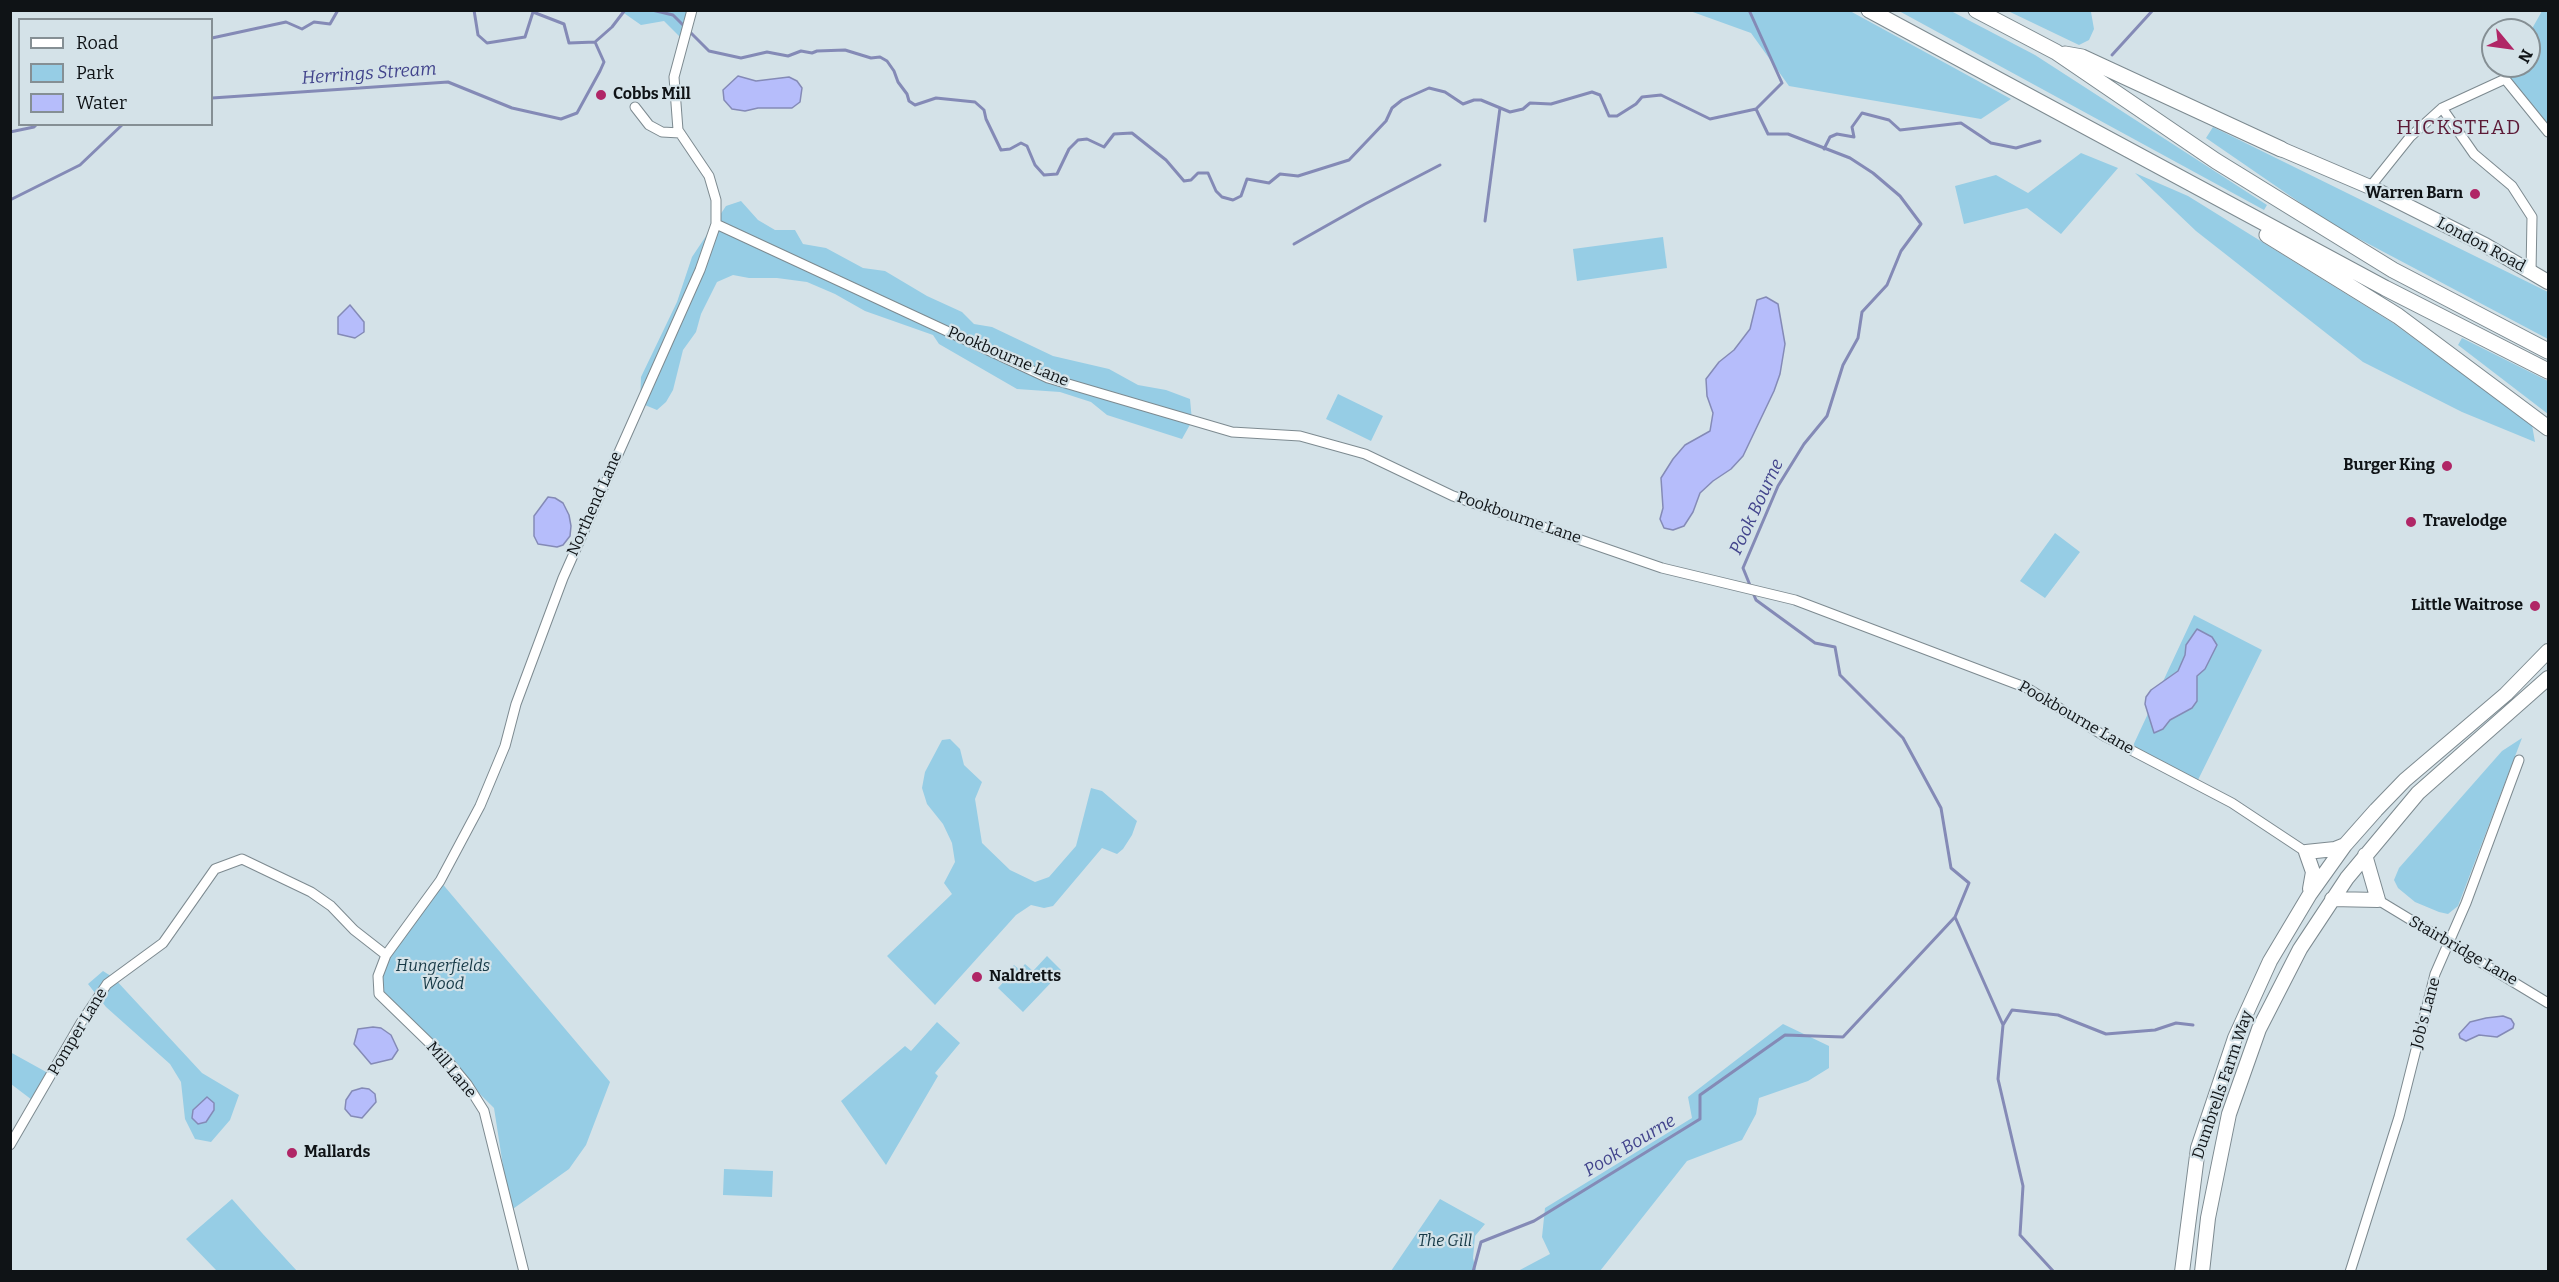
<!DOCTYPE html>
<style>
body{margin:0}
#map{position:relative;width:2559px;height:1282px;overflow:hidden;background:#d4e2e8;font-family:Bitter,serif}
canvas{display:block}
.frame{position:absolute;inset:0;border:12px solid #0f1316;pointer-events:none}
.legend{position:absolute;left:18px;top:18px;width:195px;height:108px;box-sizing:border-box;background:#d4e2e8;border:2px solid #858f94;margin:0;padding:8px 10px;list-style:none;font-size:18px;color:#0f1316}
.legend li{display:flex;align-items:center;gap:12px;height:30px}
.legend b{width:30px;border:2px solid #858f94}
.north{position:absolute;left:2481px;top:18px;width:60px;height:60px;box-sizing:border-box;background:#d4e2e8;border:2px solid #858f94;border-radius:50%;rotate:119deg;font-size:16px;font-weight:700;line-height:24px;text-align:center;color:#0f1316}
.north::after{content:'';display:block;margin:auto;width:21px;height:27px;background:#b02666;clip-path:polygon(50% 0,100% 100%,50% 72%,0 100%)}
</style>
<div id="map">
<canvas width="2559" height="1282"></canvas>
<div class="frame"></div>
<ul class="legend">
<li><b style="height:8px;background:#fff"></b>Road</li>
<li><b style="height:16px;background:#96cde5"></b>Park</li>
<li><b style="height:16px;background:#b6bdfb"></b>Water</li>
</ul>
<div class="north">N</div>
</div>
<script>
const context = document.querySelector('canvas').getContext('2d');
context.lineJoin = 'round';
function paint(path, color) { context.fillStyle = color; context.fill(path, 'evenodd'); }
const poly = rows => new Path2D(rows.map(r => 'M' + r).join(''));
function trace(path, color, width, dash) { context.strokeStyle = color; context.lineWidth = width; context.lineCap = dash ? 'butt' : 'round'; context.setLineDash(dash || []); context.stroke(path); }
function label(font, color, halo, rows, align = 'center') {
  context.font = font + ' Bitter,serif'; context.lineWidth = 4.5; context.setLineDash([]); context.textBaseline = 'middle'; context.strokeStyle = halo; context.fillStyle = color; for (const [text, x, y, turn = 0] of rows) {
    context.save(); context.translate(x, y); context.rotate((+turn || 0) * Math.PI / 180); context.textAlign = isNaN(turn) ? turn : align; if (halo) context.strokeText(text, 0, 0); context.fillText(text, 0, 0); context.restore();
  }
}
paint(poly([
 [621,11,693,11,684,41,664,21,641,25],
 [1690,11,1850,11,2011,99,1981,119,1789,86,1751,33],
 [1899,11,1951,11,2035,55,2267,205,2264,210],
 [2008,11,2087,11,2091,12,2094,29,2089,40,2079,45],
 [2542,11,2548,11,2548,122,2545,126,2505,79,2512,66,2529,66,2529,34],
 [2213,127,2548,292,2548,339,2331,224,2206,138],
 [2081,153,2118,168,2061,234,2027,208,1964,224,1955,186,1996,175,2028,193],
 [2135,173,2188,196,2393,323,2532,425,2535,442,2462,412,2363,362,2196,231],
 [741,201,758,220,775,230,795,230,803,244,826,248,863,268,885,271,927,296,962,312,974,324,992,327,1053,356,1109,369,1138,385,1166,390,1190,399,1192,421,1182,439,1107,415,1091,402,1060,392,1017,389,939,344,933,335,865,311,835,294,807,282,777,278,749,278,733,275,717,282,701,314,696,332,683,350,673,390,666,402,657,410,640,403,641,377,677,302,692,257,726,206],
 [1663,237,1667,268,1577,281,1573,249],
 [2462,338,2548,381,2548,414,2458,345],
 [1338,394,1383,416,1371,441,1326,419],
 [2055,533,2080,552,2045,598,2020,581],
 [2194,615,2262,650,2196,784,2131,750],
 [2522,738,2458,906,2448,914,2439,912,2415,902,2398,888,2394,880,2399,868,2502,751],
 [950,739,960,749,964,765,982,782,975,799,982,843,1010,870,1035,882,1049,877,1076,846,1091,788,1102,791,1137,821,1132,835,1123,849,1117,854,1102,848,1053,906,1044,908,1031,905,1016,915,935,1005,887,956,952,894,944,883,955,862,952,843,943,824,927,804,922,788,925,772,942,740],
 [440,881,610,1082,586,1145,569,1169,510,1211,494,1108,379,994,386,955],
 [1047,956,1062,971,1023,1012,998,988,1010,975,1008,972,1014,965,1020,970,1025,964,1033,971],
 [103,971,114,978,202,1073,239,1095,230,1120,211,1142,195,1139,185,1119,181,1082,170,1064,106,1007,88,984],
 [937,1022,960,1043,935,1073,938,1076,886,1165,841,1101,905,1046,911,1051],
 [1783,1024,1829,1046,1829,1068,1808,1081,1759,1098,1756,1114,1742,1140,1687,1161,1600,1271,1518,1271,1550,1254,1542,1237,1545,1208,1692,1118,1688,1097],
 [10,1052,48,1073,36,1103,11,1084],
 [724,1169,773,1171,772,1197,723,1195],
 [232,1199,262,1233,297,1271,217,1271,186,1239],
 [1440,1199,1485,1224,1475,1236,1473,1258,1476,1271,1391,1271]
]), '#96cde5');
const water = poly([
 [738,76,756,81,789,77,797,81,802,88,800,102,792,108,758,108,745,111,732,109,724,100,723,90,738,76],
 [1766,297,1778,304,1785,344,1780,374,1774,391,1743,456,1731,469,1713,481,1700,493,1693,512,1684,526,1673,530,1664,528,1660,519,1663,508,1661,478,1673,459,1685,445,1710,431,1713,413,1707,396,1706,379,1719,362,1734,350,1750,329,1757,300,1766,297],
 [350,305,364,322,364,332,355,338,338,334,338,317,350,305],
 [548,497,555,498,563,503,569,515,571,526,570,536,563,545,557,547,538,544,534,536,534,516,548,497],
 [2197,629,2212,637,2217,645,2205,669,2197,676,2197,701,2192,708,2170,720,2163,729,2154,733,2145,704,2146,697,2151,690,2178,671,2185,655,2186,645,2197,629],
 [2503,1016,2511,1019,2514,1024,2513,1028,2497,1037,2479,1035,2466,1041,2460,1038,2459,1034,2470,1022,2486,1018,2503,1016],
 [373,1027,381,1028,391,1035,398,1050,392,1059,371,1064,354,1044,358,1029,373,1027],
 [362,1088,369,1089,375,1094,376,1102,362,1118,351,1116,345,1109,346,1100,352,1091,362,1088],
 [207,1097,214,1103,214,1110,206,1122,198,1124,192,1118,193,1110,207,1097]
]);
paint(water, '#b6bdfb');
trace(water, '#848ab6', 1.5);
trace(poly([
 [474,10,478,35,487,43,525,37,533,12,564,24,569,43,595,42],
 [652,10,673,15,709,51,741,58,767,52,788,56,801,51,812,53,817,51,845,50,871,58,880,57,887,61,894,71,898,82,907,94,909,101,915,105,936,98,975,102,984,110,986,119,1001,150,1010,149,1021,143,1027,146,1035,165,1044,175,1057,174,1069,149,1078,140,1087,139,1104,147,1114,134,1132,133,1166,160,1184,181,1191,180,1198,173,1208,173,1216,191,1222,197,1233,200,1241,196,1247,179,1269,183,1280,174,1298,176,1349,160,1386,121,1392,108,1402,100,1429,88,1445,92,1463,104,1474,100,1481,100,1510,112,1523,109,1530,103,1551,104,1592,92,1600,95,1609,116,1617,116,1636,104,1642,97,1661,95,1710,119,1756,109],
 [1749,10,1782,83,1756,109],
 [212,38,286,22,302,29,314,22,330,24,338,10],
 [595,42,612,27,625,10],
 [2112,55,2153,10],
 [212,98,448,82,512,108,561,119,577,113,600,71,604,62,595,42],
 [10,132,34,127,37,124],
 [1824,149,1830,137,1837,134,1854,137,1852,127,1862,113,1889,120,1900,130,1961,123,1991,143,2016,148,2040,141],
 [10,200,80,165,123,124],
 [1485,221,1500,108],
 [1294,244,1365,204,1440,165],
 [1955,917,2003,1025,2012,1010,2058,1015,2106,1034,2155,1030,2176,1023,2193,1025],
 [2003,1025,1998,1079,2023,1186,2020,1235,2054,1272],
 [1473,1272,1481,1242,1534,1221,1700,1119,1700,1095,1785,1035,1843,1037,1955,917,1969,883,1951,868,1941,808,1903,738,1840,675,1835,647,1815,643,1756,600,1743,568,1778,486,1804,444,1827,416,1843,365,1858,338,1862,312,1887,285,1901,251,1921,224,1900,196,1873,173,1850,158,1788,134,1768,134,1756,109]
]), '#848ab6', 3);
const minor = poly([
 [635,107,649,125,662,132,680,133],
 [2442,108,2474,154,2512,186,2532,217,2531,272],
 [2370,187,2410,137,2442,108,2505,79,2548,132],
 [716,224,1048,378,1232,432,1300,436,1365,454,1453,496,1662,568,1795,600,2027,688,2106,737,2232,803,2306,852],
 [2378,900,2548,1003],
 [10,1145,82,1021,107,984,163,943,215,869,242,859,311,892,331,906,354,930,386,955],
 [524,1272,484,1111,467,1084,448,1061,379,994,378,976,386,955,440,881,480,806,505,746,516,704,563,578,700,270,716,224,716,200,709,176,678,130,674,77,692,10],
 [2350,1272,2399,1117,2435,974,2466,903,2519,760]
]);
const primary = poly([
 [2281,149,2370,187,2485,245,2548,282],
 [2310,889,2313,872,2306,852,2335,849,2345,845],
 [2332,899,2378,900,2365,855],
 [2182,1272,2198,1148,2235,1038,2270,961,2310,894,2345,845,2376,810,2405,780,2506,694,2548,651],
 [2202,1272,2208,1218,2229,1114,2259,1029,2300,949,2347,878,2418,793,2548,678]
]);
const trunk = poly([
 [1869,10,2385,288,2548,371],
 [1976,10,2056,52,2216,161,2393,270,2548,351],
 [2065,54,2082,57,2281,149],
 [2267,235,2398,316,2548,428]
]);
trace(minor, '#7d8a90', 11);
trace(primary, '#7d8a90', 16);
trace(trunk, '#7d8a90', 17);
trace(minor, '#fff', 9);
trace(primary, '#fff', 14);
trace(trunk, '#fff', 15);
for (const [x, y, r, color] of [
 [601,95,6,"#b02666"],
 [2475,194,6,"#b02666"],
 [2447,466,6,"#b02666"],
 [2411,522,6,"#b02666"],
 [2535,606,6,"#b02666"],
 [977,977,6,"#b02666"],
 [292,1153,6,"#b02666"]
]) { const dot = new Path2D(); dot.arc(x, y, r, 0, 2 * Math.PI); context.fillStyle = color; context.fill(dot); trace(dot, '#d4e2e8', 2); }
label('bold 16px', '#0f1316', '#d4e2e8', [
 ["Cobbs Mill",613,95],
 ["Warren Barn",2463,194,"right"],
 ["Burger King",2435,466,"right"],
 ["Travelodge",2423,522],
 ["Little Waitrose",2523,606,"right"],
 ["Naldretts",989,977],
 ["Mallards",304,1153]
], 'left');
label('16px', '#0f1316', '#d4e2e8', [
 ["London Road",2481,245,28],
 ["Pookbourne Lane",1008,357,23],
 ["Northend Lane",595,504,-66],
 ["Pookbourne Lane",1519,518,19],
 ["Pookbourne Lane",2076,718,30],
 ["Stairbridge Lane",2463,951,30],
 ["Job's Lane",2426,1013,-75],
 ["Pomper Lane",78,1032,-59],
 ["Mill Lane",451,1070,50],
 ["Dumbrells Farm Way",2223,1085,-71]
]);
label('italic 16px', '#163946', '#d4e2e8', [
 ["Hungerfields",443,967],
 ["Wood",443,985],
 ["The Gill",1445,1242]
]);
label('italic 18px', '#42448c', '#d4e2e8', [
 ["Herrings Stream",369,74,-4],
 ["Pook Bourne",1757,507,-65],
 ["Pook Bourne",1630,1146,-31]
]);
context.letterSpacing = '1.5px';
label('20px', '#5c1a36', '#d4e2e8', [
 ["HICKSTEAD",2459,128]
]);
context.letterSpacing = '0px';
</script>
